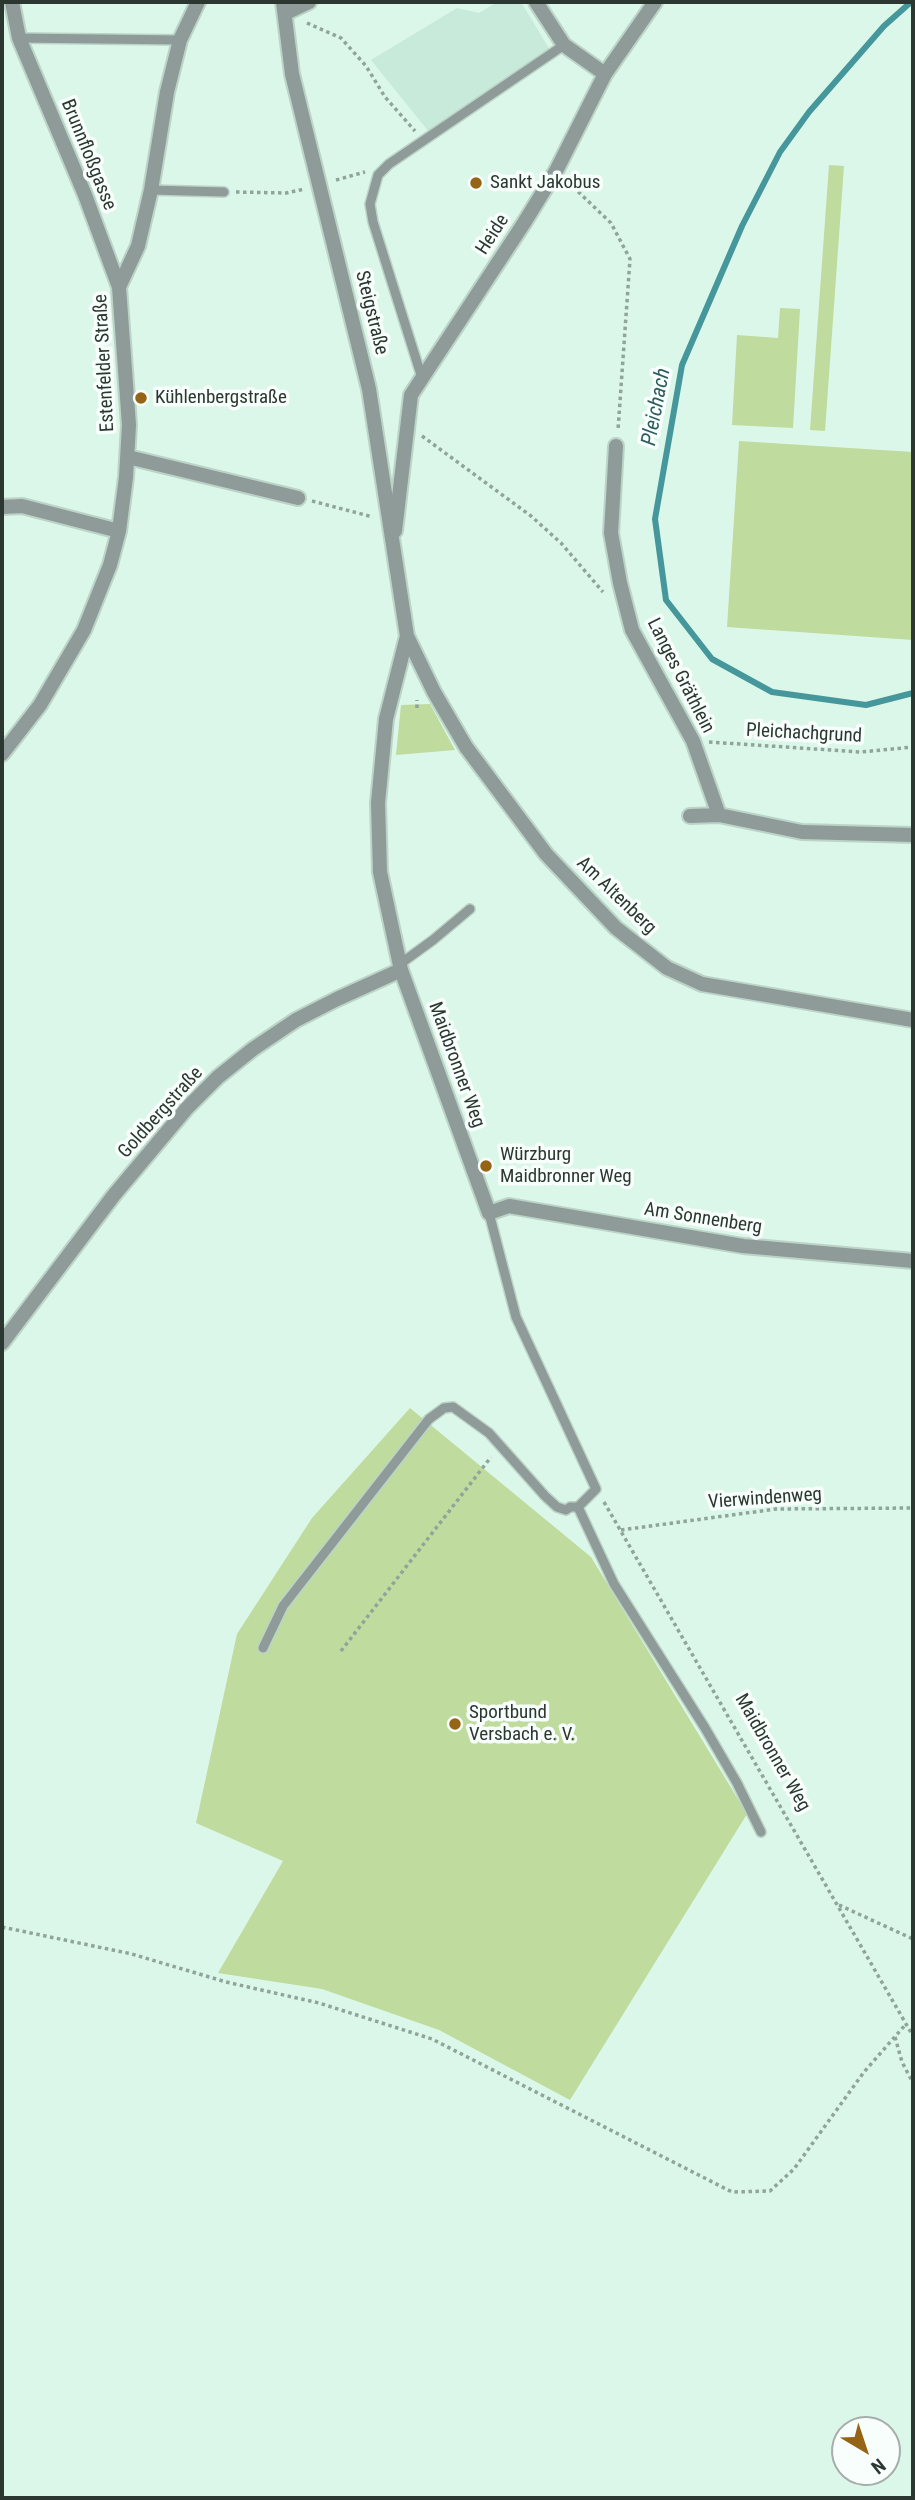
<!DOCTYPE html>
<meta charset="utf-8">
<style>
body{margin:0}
#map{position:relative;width:915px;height:2500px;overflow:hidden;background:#dbf7e9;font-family:"Roboto Condensed",sans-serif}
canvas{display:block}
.frame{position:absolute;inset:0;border:4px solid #2c3732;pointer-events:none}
.north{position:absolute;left:831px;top:2416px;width:70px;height:70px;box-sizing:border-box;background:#f8fefb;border:2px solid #a6aeab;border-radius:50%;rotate:141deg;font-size:19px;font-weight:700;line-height:28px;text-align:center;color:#2c3732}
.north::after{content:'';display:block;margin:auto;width:24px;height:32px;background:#956415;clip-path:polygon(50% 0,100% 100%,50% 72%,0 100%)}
</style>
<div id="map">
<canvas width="915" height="2500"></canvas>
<div class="frame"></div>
<div class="north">N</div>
</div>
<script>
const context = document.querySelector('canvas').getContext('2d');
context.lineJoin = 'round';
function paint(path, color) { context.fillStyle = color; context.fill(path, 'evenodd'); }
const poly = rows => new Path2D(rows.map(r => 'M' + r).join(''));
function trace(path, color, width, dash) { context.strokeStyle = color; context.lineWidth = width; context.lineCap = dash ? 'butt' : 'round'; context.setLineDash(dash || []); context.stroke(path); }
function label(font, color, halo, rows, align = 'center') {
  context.font = font + ' "Roboto Condensed",sans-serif'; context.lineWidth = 7; context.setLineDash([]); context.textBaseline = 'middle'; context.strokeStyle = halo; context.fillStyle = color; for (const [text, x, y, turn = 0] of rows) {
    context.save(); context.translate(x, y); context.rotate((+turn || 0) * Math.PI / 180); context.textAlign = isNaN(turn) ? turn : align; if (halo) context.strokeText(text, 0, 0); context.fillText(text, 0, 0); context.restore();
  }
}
paint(poly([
 [497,2,521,2,550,50,429,132,371,60,457,8,479,13]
]), '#c7eada');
paint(poly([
 [829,165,844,166,825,431,810,430],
 [780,308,800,309,793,428,732,425,737,335,778,338],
 [739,441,913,452,913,640,727,627],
 [430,704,455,750,396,755,401,705],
 [410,1408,591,1557,747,1814,570,2100,439,2030,322,1989,218,1973,283,1861,196,1823,237,1634,312,1518]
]), '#bfdb9e');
trace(poly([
 [911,2,884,26,809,112,780,152,742,226,682,365,655,519,666,600,712,659,772,692,866,705,913,693]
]), '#45979b', 6);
const service = poly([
 [19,38,180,40],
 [151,190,224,192],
 [422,378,373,222,370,204,378,175,389,164,564,45],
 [400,964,433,940,470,909],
 [489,1213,516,1317,596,1489,578,1507,614,1584,705,1728,737,1783,761,1832],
 [263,1648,283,1606,429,1419,444,1408,453,1407,489,1433,545,1496,557,1507,566,1510,570,1507,578,1507]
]);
const minor = poly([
 [12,2,19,38,85,195,119,287],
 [283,2,292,74,369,389,407,636,434,692,466,747,546,854,616,928,667,968,702,984,913,1020],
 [536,2,564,45,605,74],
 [286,13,309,2],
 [616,446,611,533,620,583,632,630,693,741,719,815],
 [128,457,298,498],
 [2,507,22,506,119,531],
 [395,531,411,395,524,223,556,171,605,74,655,2],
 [407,636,386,719,378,803,380,872,401,970,489,1213,509,1206,743,1246,913,1261],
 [2,754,40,705,84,630,110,565,119,531,126,477,129,425,119,287,138,246,151,190,167,92,180,40,198,2],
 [690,816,719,815,802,832,913,835],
 [2,1343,114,1195,187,1108,218,1077,253,1049,296,1020,337,999,401,970]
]);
trace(service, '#bcd4c8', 12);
trace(minor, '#bcd4c8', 18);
trace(poly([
 [307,23,341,38,366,66,385,97,415,131],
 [336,180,365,172],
 [568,182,611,223,630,259,618,430],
 [236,192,286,193,305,189],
 [422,436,531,516,561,543,603,592],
 [312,501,373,517],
 [417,708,417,700],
 [709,742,861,752,913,747],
 [604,1502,913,2036],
 [621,1530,776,1509,913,1508],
 [341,1651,491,1457],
 [839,1905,913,1939],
 [2,1927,132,1954,226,1982,319,2003,432,2039,732,2192,770,2191,794,2169,864,2072,906,2024],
 [895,2037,902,2062,913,2083]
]), '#8fa49a', 3.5, [3.5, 3.5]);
trace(service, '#8e9b99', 9);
trace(minor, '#8e9b99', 14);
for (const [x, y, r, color] of [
 [476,183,7,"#956415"],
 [141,398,7,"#956415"],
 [486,1166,7,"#956415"],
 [455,1724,7,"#956415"]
]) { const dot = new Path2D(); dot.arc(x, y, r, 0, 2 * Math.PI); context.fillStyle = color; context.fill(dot); trace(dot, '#f8fefb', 2.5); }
label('19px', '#2c3732', '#f8fefb', [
 ["Brunnfloßgasse",88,155,68],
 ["Heide",493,235,-57],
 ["Steigstraße",371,313,76],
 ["Estenfelder Straße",105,363,-93],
 ["Langes Gräthlein",680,676,63],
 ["Pleichachgrund",804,734,3],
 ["Am Altenberg",616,896,44],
 ["Maidbronner Weg",456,1065,70],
 ["Goldbergstraße",161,1113,-48],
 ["Am Sonnenberg",703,1219,9],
 ["Vierwindenweg",765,1499,-4],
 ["Maidbronner Weg",772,1753,60]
]);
label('19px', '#2c3732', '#f8fefb', [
 ["Sankt Jakobus",490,183],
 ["Kühlenbergstraße",155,398],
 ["Würzburg",500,1155],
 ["Maidbronner Weg",500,1177],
 ["Sportbund",469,1713],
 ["Versbach e. V.",469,1735]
], 'left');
label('italic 21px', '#2c5c5f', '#f8fefb', [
 ["Pleichach",657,407,-79]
]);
</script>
